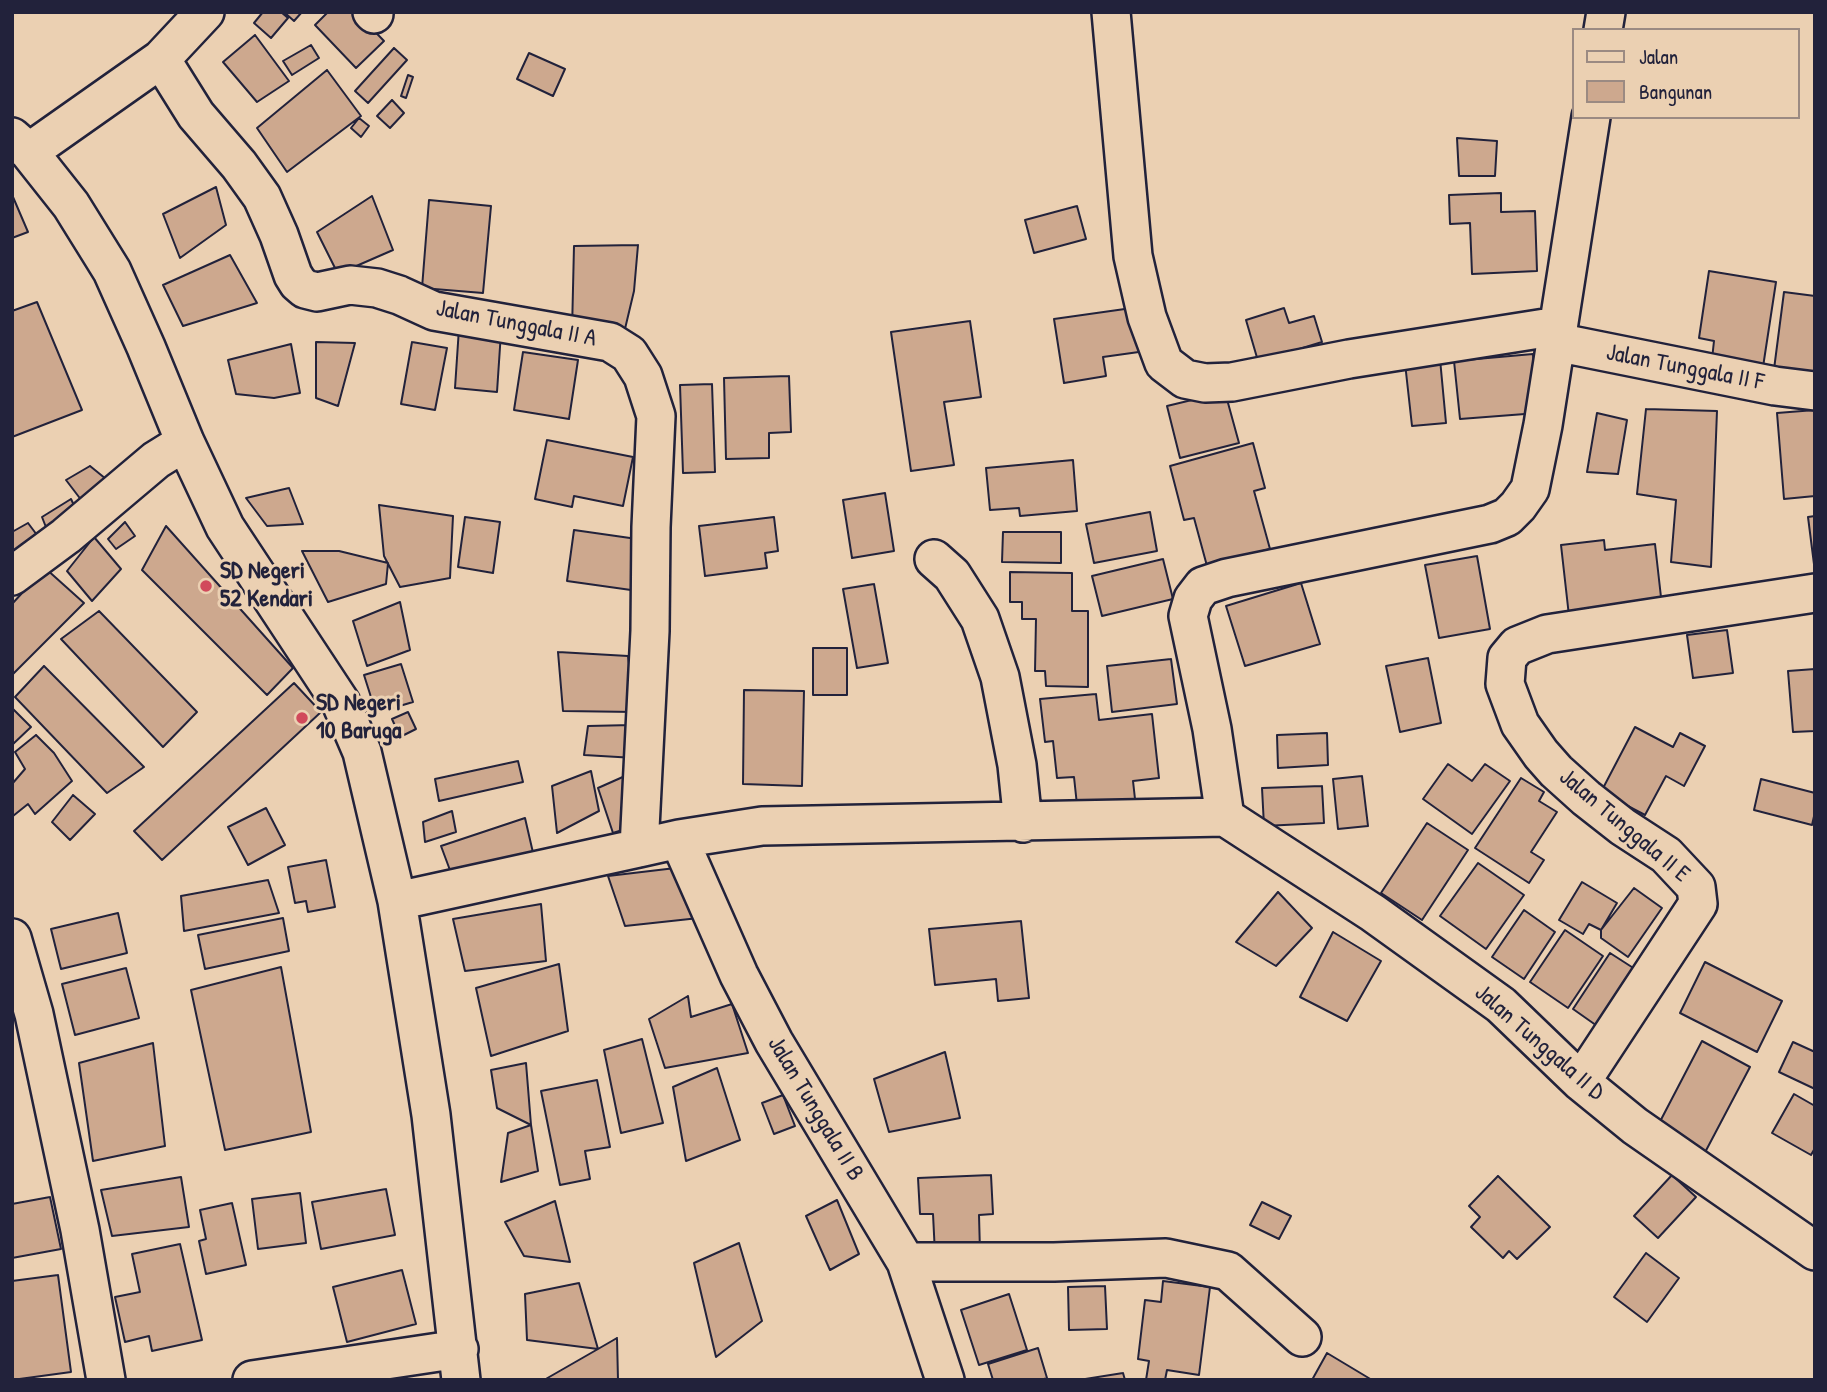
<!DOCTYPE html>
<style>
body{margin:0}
#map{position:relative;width:1827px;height:1392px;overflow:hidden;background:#ebd0b2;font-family:"Patrick Hand",sans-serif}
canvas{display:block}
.frame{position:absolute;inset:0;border:14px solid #22223b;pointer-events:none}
.legend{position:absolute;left:1572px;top:28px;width:228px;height:91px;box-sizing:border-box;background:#ebd0b2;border:2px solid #9b8a82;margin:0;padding:9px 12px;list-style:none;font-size:21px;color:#22223b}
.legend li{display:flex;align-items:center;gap:14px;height:35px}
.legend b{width:35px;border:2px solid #9b8a82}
</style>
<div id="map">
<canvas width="1827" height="1392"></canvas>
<div class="frame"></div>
<ul class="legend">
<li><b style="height:9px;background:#ebd0b2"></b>Jalan</li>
<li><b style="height:19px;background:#cda88e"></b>Bangunan</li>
</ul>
</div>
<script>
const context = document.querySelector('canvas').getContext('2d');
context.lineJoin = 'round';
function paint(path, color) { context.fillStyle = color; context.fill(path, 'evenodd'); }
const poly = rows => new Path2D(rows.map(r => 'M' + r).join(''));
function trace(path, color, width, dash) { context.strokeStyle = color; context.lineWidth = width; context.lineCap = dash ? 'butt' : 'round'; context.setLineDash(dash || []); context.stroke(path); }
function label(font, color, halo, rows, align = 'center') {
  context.font = font + ' "Patrick Hand",sans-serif'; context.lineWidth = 6; context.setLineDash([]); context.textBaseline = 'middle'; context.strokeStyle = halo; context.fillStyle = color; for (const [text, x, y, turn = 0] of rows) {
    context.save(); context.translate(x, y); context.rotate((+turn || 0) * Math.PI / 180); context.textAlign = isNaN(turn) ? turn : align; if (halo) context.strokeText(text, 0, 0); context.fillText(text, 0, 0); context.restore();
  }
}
const building = poly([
 [263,12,281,12,288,18,271,38,254,23,263,12],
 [284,12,302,12,294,21,284,12],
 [328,12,356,12,384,41,356,68,315,25,328,12],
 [255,35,289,81,257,102,223,62,255,35],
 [311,45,319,58,292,75,283,61,311,45],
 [394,48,407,60,368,103,355,91,394,48],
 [529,53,565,69,553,96,517,79,529,53],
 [327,70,361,116,287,172,257,128,327,70],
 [408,75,413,77,406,98,401,96,408,75],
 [392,100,404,113,390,128,377,116,392,100],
 [359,118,369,126,361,137,351,128,359,118],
 [1457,138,1497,141,1495,176,1459,176,1457,138],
 [216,187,226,225,180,258,163,214,216,187],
 [1501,193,1501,212,1535,211,1537,271,1472,274,1470,223,1450,224,1449,195,1501,193],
 [372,196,393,250,338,274,317,232,372,196],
 [13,197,28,232,12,238,12,198,13,197],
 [429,200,491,206,483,293,422,288,429,200],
 [1077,206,1086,239,1034,253,1025,220,1077,206],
 [638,245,634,291,624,333,572,331,574,246,638,245],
 [230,255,257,303,183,326,163,285,230,255],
 [1709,271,1776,282,1763,367,1712,359,1714,341,1699,338,1709,271],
 [1784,292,1815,296,1815,383,1773,377,1784,292],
 [37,302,82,410,12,437,12,311,37,302],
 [1139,307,1146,351,1103,357,1106,376,1064,383,1054,319,1139,307],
 [1284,308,1289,323,1314,316,1322,342,1296,350,1300,363,1258,361,1246,320,1284,308],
 [970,321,981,397,944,402,954,465,911,471,891,332,970,321],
 [459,328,501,332,497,392,455,388,459,328],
 [316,342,355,343,338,406,316,398,316,342],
 [412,342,447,348,435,410,401,404,412,342],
 [291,344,300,393,274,398,236,394,228,360,291,344],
 [523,352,578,360,569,419,514,410,523,352],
 [1533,354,1538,413,1460,419,1454,361,1533,354],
 [1440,359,1446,423,1412,426,1405,363,1440,359],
 [789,376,791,432,769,433,769,458,726,459,724,378,789,376],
 [712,384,715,472,683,473,680,385,712,384],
 [1225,392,1239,443,1180,458,1167,406,1225,392],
 [1646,409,1717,411,1711,567,1671,562,1676,500,1637,494,1646,409],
 [1815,410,1815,496,1784,499,1777,413,1815,410],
 [1597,413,1627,420,1618,474,1587,472,1597,413],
 [547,440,633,457,623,506,574,496,572,507,535,499,547,440],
 [1253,443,1265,488,1254,491,1270,549,1207,566,1194,518,1184,520,1170,466,1253,443],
 [1073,460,1077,511,1020,516,1019,508,990,510,986,468,1073,460],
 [90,466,106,479,82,501,66,480,90,466],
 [289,488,303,524,267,526,246,498,289,488],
 [885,493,894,551,852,558,843,500,885,493],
 [71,499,80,518,49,535,42,517,71,499],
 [379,505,453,516,450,578,400,587,384,556,379,505],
 [1150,512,1157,551,1094,563,1086,524,1150,512],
 [1815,516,1815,572,1808,517,1815,516],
 [465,517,500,522,493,573,458,567,465,517],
 [774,517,778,551,765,553,767,568,705,576,699,526,774,517],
 [125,522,135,536,116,549,108,539,125,522],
 [28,523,46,547,12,569,12,532,28,523],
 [166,526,293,668,267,695,142,570,166,526],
 [574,530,637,539,631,590,567,581,574,530],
 [1003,532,1061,532,1061,563,1002,562,1003,532],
 [94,537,121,569,92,601,67,571,94,537],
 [1604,540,1605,550,1655,544,1662,606,1569,616,1561,545,1604,540],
 [302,551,339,551,388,563,386,584,328,602,302,551],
 [1477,556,1490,629,1439,638,1425,565,1477,556],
 [1163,559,1173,599,1102,616,1092,576,1163,559],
 [45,568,84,603,12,675,12,604,45,568],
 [1010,572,1072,573,1072,611,1088,611,1088,687,1046,686,1045,671,1035,671,1036,619,1022,619,1022,602,1010,602,1010,572],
 [1301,583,1320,644,1245,666,1226,606,1301,583],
 [874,584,888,663,857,668,843,589,874,584],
 [400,602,410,650,367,666,353,621,400,602],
 [99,611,197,712,163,747,61,639,99,611],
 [1727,630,1733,673,1693,678,1687,635,1727,630],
 [813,648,847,648,847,695,813,695,813,648],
 [558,652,628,656,635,712,563,711,558,652],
 [1428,658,1441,723,1400,732,1386,666,1428,658],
 [1171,659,1177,704,1112,712,1107,666,1171,659],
 [401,664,413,702,376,713,364,675,401,664],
 [44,666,144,767,107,793,15,697,44,666],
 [1815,669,1815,731,1793,732,1788,671,1815,669],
 [294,683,321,712,162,860,134,831,294,683],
 [744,690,804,691,802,786,743,784,744,690],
 [1096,694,1099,720,1152,714,1159,778,1133,781,1135,799,1077,805,1074,777,1057,778,1053,741,1045,742,1040,699,1096,694],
 [12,708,31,727,12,745,12,708],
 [408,712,416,729,400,737,392,719,408,712],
 [632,725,635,758,584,755,588,726,632,725],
 [1635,727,1673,747,1680,733,1705,746,1684,786,1666,776,1645,815,1601,792,1635,727],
 [1327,733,1328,765,1278,768,1277,735,1327,733],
 [36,735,54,753,72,781,35,814,28,804,13,816,12,784,25,769,15,752,36,735],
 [518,761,523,782,439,801,435,779,518,761],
 [1448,764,1472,781,1485,764,1510,781,1472,834,1423,799,1448,764],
 [591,771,599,811,557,833,552,786,591,771],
 [634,772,635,826,613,833,598,788,634,772],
 [1362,776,1368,826,1338,829,1333,779,1362,776],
 [1521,778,1544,792,1539,801,1557,812,1531,852,1544,860,1529,883,1475,848,1521,778],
 [1761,779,1815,793,1815,812,1812,825,1754,810,1761,779],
 [1322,786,1324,823,1264,826,1262,788,1322,786],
 [73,795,95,814,70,840,52,822,73,795],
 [266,808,285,845,248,865,228,827,266,808],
 [452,811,456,832,425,842,423,822,452,811],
 [525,818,534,857,454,881,441,846,525,818],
 [1427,823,1468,850,1422,920,1381,893,1427,823],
 [326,860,335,907,308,912,306,901,295,903,288,867,326,860],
 [1478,863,1524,895,1486,949,1440,916,1478,863],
 [684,867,699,918,625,926,608,876,684,867],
 [268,880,279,913,184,931,181,896,268,880],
 [1582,882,1617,903,1601,930,1589,924,1583,934,1559,920,1582,882],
 [1634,888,1662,908,1628,957,1601,938,1601,930,1634,888],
 [1278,892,1312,928,1276,966,1236,942,1278,892],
 [541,904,546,961,465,971,453,919,541,904],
 [1524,910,1555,932,1524,979,1492,957,1524,910],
 [118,913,127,953,61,969,51,929,118,913],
 [283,918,289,951,205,969,198,935,283,918],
 [1021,921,1029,998,998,1001,996,979,935,985,929,929,1021,921],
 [1565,930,1603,956,1568,1008,1530,982,1565,930],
 [1333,932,1381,961,1347,1021,1300,997,1333,932],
 [1610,953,1638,971,1600,1028,1573,1009,1610,953],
 [1705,962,1782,1001,1757,1052,1680,1013,1705,962],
 [559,964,568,1031,491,1056,476,988,559,964],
 [281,967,311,1132,225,1150,191,990,281,967],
 [126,968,139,1018,75,1035,62,984,126,968],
 [688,996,691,1017,732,1004,748,1053,665,1068,649,1019,688,996],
 [642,1039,663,1123,621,1133,604,1050,642,1039],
 [1702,1041,1750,1067,1701,1160,1653,1135,1702,1041],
 [1793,1042,1815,1052,1815,1089,1779,1072,1793,1042],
 [153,1043,165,1146,93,1161,79,1063,153,1043],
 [945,1052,960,1118,889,1132,874,1079,945,1052],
 [526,1063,531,1125,497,1108,491,1070,526,1063],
 [717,1068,740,1140,686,1161,673,1087,717,1068],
 [597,1080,610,1147,585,1151,590,1179,560,1185,541,1091,597,1080],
 [1794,1094,1815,1106,1815,1148,1811,1155,1772,1133,1794,1094],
 [783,1095,795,1126,774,1134,762,1103,783,1095],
 [531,1125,538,1171,501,1182,508,1133,531,1125],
 [991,1175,993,1214,979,1215,980,1252,935,1254,933,1214,920,1214,918,1178,991,1175],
 [1672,1175,1696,1197,1658,1238,1634,1216,1672,1175],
 [1498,1176,1550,1227,1517,1259,1509,1251,1503,1258,1471,1227,1480,1217,1469,1206,1498,1176],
 [181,1177,189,1227,112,1236,101,1190,181,1177],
 [386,1189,395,1235,321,1249,312,1202,386,1189],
 [300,1193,306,1243,258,1249,252,1199,300,1193],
 [50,1197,61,1249,12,1258,12,1204,50,1197],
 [837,1200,859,1254,830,1270,806,1216,837,1200],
 [555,1201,570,1262,524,1256,505,1222,555,1201],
 [1262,1202,1291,1216,1279,1239,1250,1225,1262,1202],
 [232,1203,246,1265,206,1274,199,1241,206,1239,200,1210,232,1203],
 [739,1243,762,1321,716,1357,694,1263,739,1243],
 [180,1244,202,1340,152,1351,149,1336,125,1342,115,1297,140,1292,132,1254,180,1244],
 [1646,1253,1679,1278,1647,1322,1614,1297,1646,1253],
 [402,1270,416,1324,347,1342,333,1287,402,1270],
 [58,1275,71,1372,12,1380,12,1281,58,1275],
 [1163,1281,1210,1287,1199,1375,1167,1370,1165,1380,1146,1380,1149,1361,1138,1359,1145,1300,1161,1302,1163,1281],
 [579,1283,598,1349,527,1340,525,1294,579,1283],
 [1105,1286,1107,1329,1069,1330,1068,1287,1105,1286],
 [1009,1294,1027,1350,979,1365,961,1310,1009,1294],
 [617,1338,618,1380,544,1380,598,1349,617,1338],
 [1038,1348,1047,1378,1041,1380,993,1380,988,1364,1038,1348],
 [1327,1353,1372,1380,1312,1380,1327,1353],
 [1123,1373,1125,1380,1079,1380,1123,1373]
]);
paint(building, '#cda88e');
trace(building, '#22223b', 2);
const minor = poly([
 [372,12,374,14],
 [1111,12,1133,256,1147,317,1164,363,1185,379,1205,383,1232,382,1349,359,1558,326],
 [1603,30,1606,12],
 [161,59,196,115,239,165,262,197,279,235,293,275,298,283,305,289,317,292,350,285,377,288,399,295,434,311,610,342,629,354,643,376,656,416,651,527,650,631,639,848,679,839,762,826,1225,817,1212,729,1188,616,1193,599,1203,586,1227,578,1490,524,1507,517,1518,506,1530,489,1543,425,1591,117],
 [12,137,29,152,71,205,112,271,146,347,185,442,225,527,341,703,362,752,397,901,431,1115,461,1380],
 [29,152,161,59,205,12],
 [1556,342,1775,386,1815,391],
 [934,559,952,575,980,619,1000,677,1017,765,1023,823],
 [12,576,66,536,156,460,185,442],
 [1225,817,1373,913,1501,1005,1581,1082,1635,1126,1815,1251],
 [679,839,739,975,774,1042,906,1262,945,1380],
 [397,901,639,848],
 [12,938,34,1014,80,1230,106,1380],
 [1581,1082,1698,904,1696,887,1666,855,1623,827,1586,798,1556,771,1541,754,1520,724,1505,684,1507,658,1517,646,1547,634,1815,593],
 [906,1262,1054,1262,1166,1258,1228,1271,1302,1337],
 [252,1380,459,1349]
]);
trace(minor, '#22223b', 42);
trace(minor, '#ebd0b2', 37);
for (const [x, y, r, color] of [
 [206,586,7,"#d1495b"],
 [302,718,7,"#d1495b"]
]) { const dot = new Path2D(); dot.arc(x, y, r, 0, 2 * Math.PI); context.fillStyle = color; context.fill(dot); trace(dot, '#ebd0b2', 2.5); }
label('24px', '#22223b', '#ebd0b2', [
 ["Jalan Tunggala II A",516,324,11],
 ["Jalan Tunggala II F",1685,368,11],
 ["Jalan Tunggala II E",1624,826,40],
 ["Jalan Tunggala II D",1539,1043,41],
 ["Jalan Tunggala II B",815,1109,59]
]);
label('bold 24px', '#22223b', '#ebd0b2', [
 ["SD Negeri",220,572],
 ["52 Kendari",220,600],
 ["SD Negeri",316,704],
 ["10 Baruga",316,732]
], 'left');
</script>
